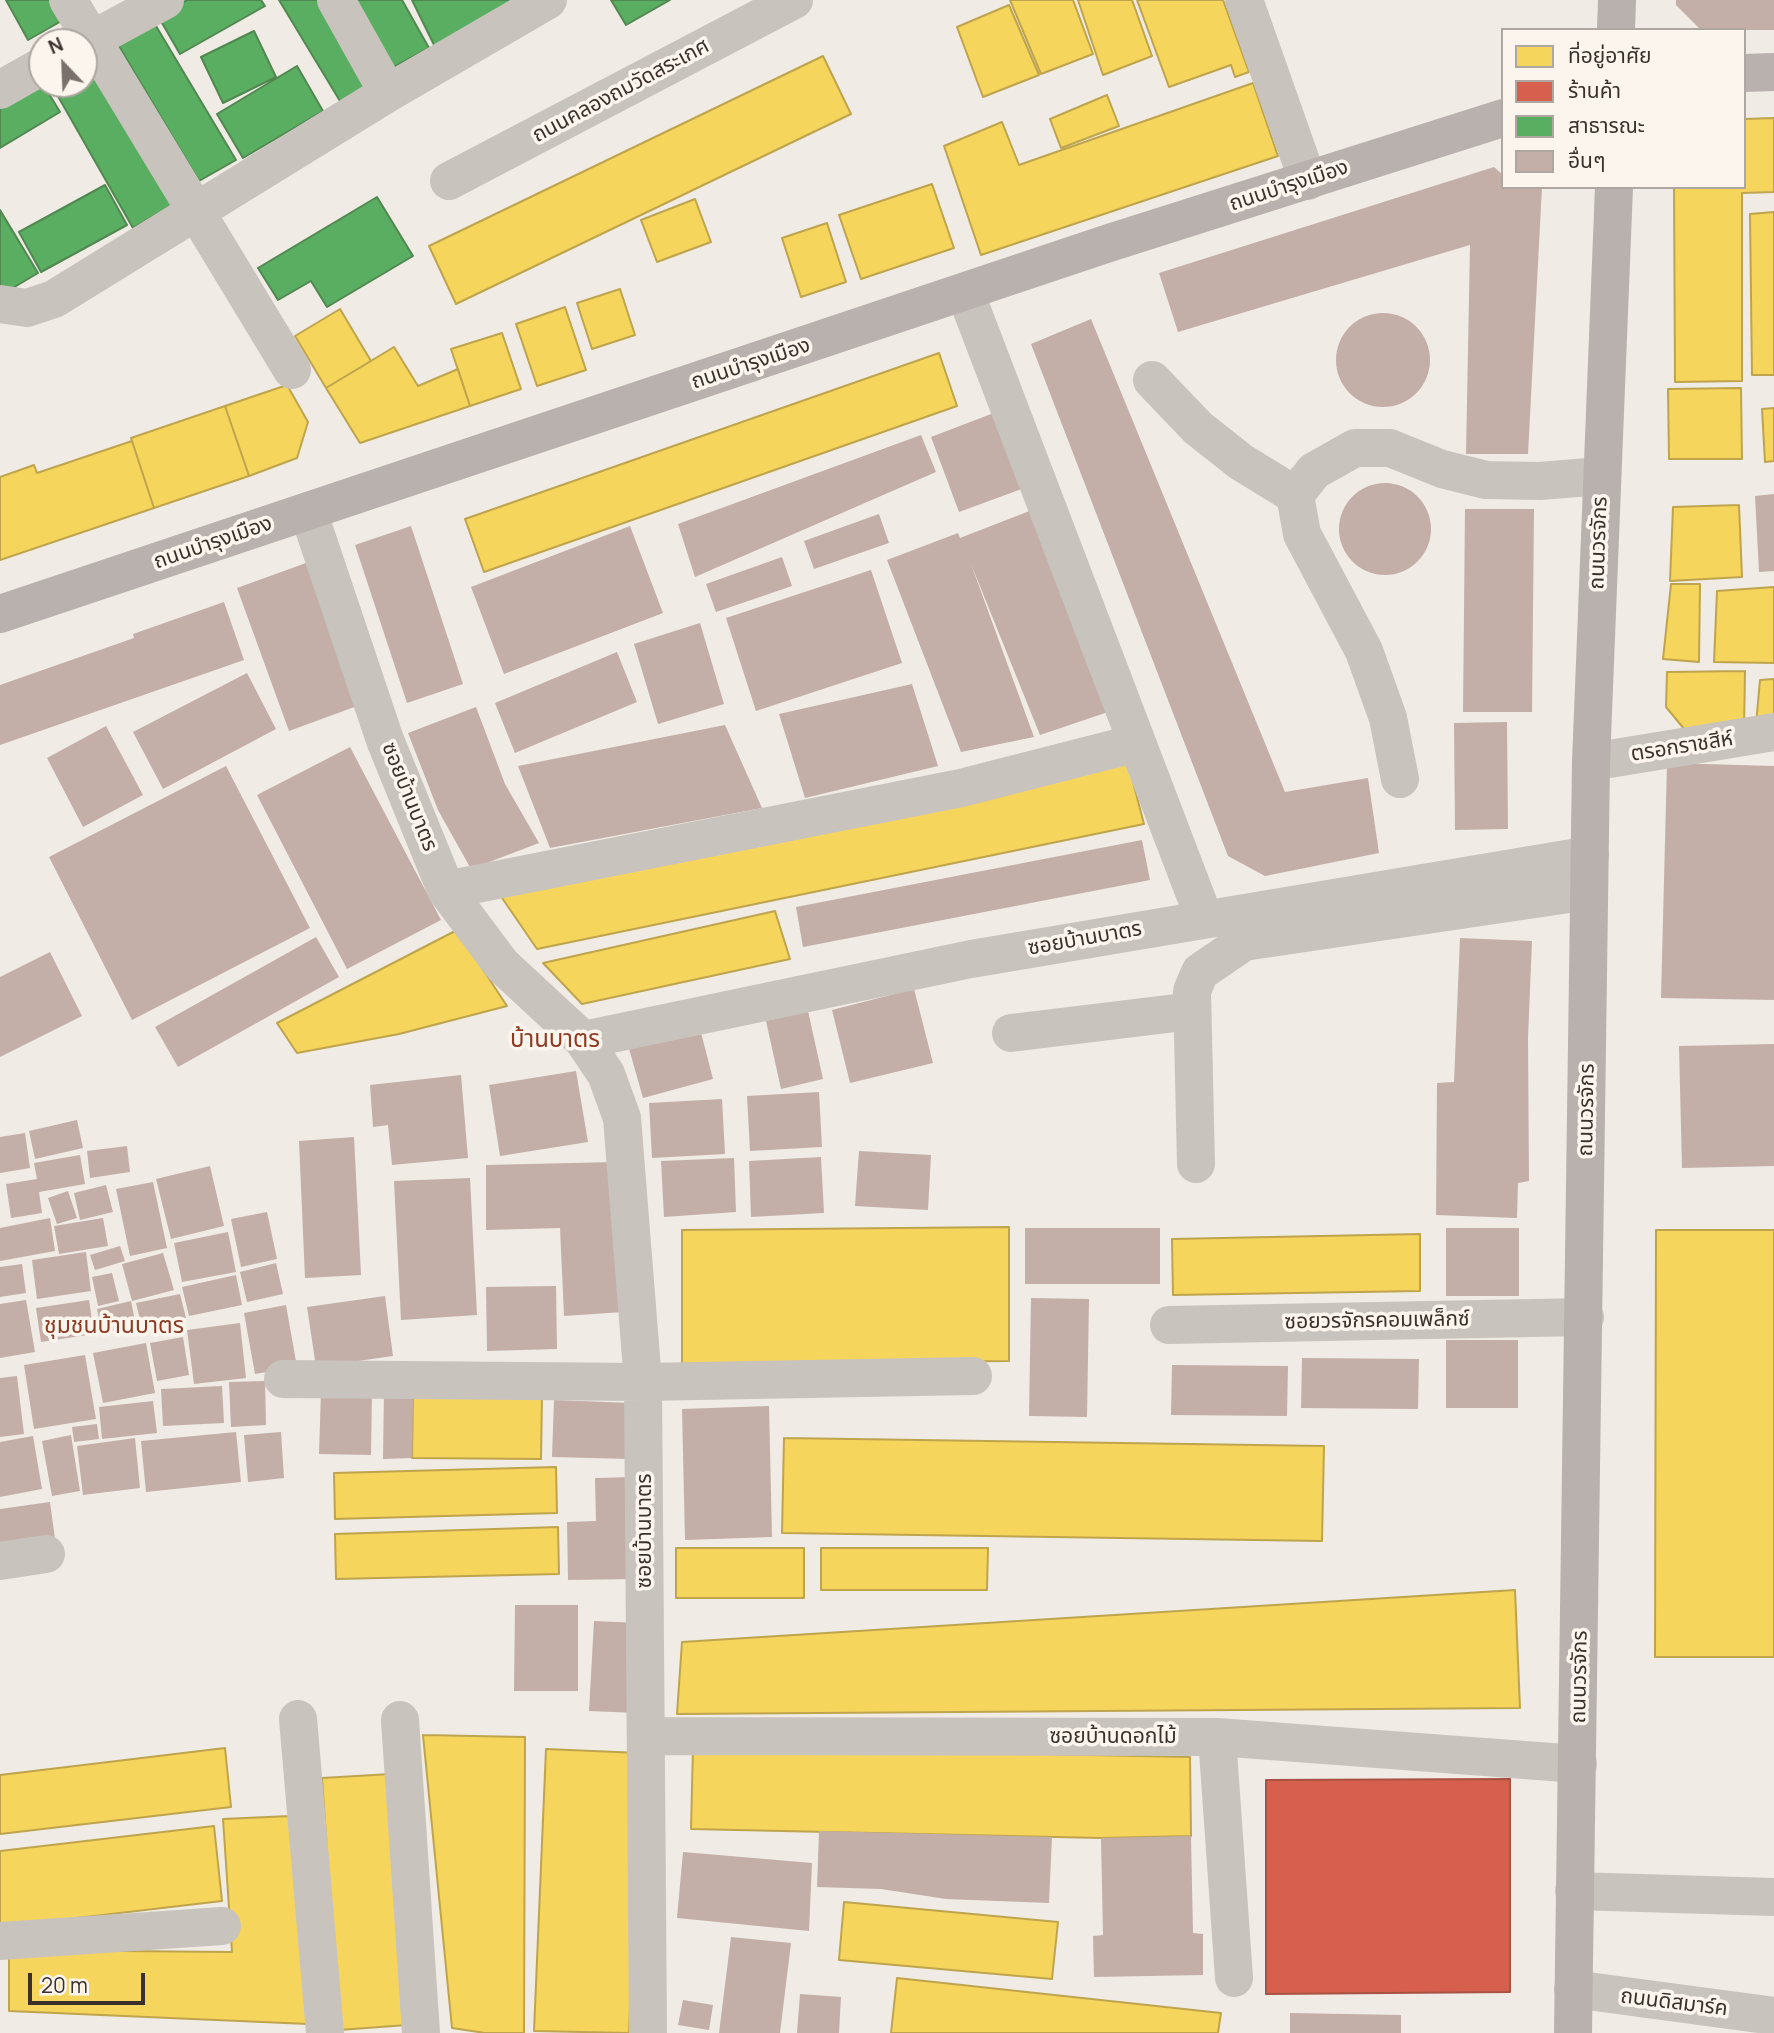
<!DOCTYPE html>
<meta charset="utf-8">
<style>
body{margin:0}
#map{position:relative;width:1774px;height:2033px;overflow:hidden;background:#f0ebe5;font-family:Manrope,"Noto Sans Thai",sans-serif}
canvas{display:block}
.legend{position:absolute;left:1501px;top:28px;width:245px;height:161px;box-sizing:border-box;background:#fbf5ee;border:2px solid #aea6a0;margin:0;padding:9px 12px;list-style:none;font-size:21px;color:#3b302b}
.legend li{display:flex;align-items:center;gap:14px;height:35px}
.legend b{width:35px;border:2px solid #aea6a0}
.north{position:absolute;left:28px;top:28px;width:70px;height:70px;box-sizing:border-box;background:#fbf5ee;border:2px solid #aea6a0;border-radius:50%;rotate:337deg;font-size:19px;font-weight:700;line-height:28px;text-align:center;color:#3b302b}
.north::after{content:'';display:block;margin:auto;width:24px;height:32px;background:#7a716c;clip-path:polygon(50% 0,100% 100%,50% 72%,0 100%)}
.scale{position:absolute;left:28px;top:1973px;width:117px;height:32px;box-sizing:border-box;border:4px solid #3b302b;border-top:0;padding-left:9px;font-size:21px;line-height:24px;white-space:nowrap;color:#3b302b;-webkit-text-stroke:5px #fbf5ee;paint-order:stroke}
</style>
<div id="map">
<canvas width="1774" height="2033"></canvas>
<ul class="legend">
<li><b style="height:19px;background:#f6d55c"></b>ที่อยู่อาศัย</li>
<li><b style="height:19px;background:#d6604d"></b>ร้านค้า</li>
<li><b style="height:19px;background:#5aae61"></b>สาธารณะ</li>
<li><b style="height:19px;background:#c3afa7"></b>อื่นๆ</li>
</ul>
<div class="north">N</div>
<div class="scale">20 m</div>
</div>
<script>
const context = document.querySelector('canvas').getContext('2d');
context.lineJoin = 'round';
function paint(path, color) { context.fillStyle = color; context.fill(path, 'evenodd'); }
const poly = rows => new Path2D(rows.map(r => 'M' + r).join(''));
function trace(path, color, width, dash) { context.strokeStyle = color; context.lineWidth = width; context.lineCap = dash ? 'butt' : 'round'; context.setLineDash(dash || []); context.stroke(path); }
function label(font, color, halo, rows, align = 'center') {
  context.font = font + ' Manrope,"Noto Sans Thai",sans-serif'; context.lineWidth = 7; context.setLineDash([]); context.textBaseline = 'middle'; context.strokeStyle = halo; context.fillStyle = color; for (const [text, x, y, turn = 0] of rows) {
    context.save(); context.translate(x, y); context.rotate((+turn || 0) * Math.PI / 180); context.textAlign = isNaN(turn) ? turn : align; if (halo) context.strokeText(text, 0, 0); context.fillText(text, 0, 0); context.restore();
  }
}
const homes = poly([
 [1010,0,1073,0,1093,54,1041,74,1010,0],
 [1078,0,1132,0,1152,56,1103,75,1078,0],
 [1137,0,1223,0,1249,72,1235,77,1231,65,1169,87,1137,0],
 [1009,5,1039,75,983,97,957,27,1009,5],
 [823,56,851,114,456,304,429,246,823,56],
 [1253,83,1278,156,981,255,944,146,1002,122,1019,165,1253,83],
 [1107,95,1119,126,1061,148,1050,119,1107,95],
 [1774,118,1774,192,1742,193,1742,381,1675,382,1674,187,1744,187,1744,119,1774,118],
 [932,184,954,248,861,279,839,215,932,184],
 [695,199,711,242,657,262,641,220,695,199],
 [1774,212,1774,375,1752,375,1750,214,1774,212],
 [827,223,846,282,801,297,782,238,827,223],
 [620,289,635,335,592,349,577,303,620,289],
 [565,307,586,370,537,386,516,324,565,307],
 [340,309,371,361,326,388,295,336,340,309],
 [502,333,521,389,470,406,451,349,502,333],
 [394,347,418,386,458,369,470,406,360,443,326,388,394,347],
 [939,353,957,406,484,572,465,519,939,353],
 [287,385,308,422,297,458,249,476,225,406,287,385],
 [1741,388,1742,459,1669,459,1668,389,1741,388],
 [225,406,249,476,154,508,131,438,225,406],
 [1774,408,1774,461,1765,462,1762,409,1774,408],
 [132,441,154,508,0,560,0,477,34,465,37,473,132,441],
 [1739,505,1742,577,1670,581,1673,507,1739,505],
 [1671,584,1700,584,1699,662,1663,659,1671,584],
 [1774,587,1774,663,1714,662,1717,591,1774,587],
 [1745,671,1744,729,1690,736,1666,707,1667,672,1745,671],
 [1774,679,1774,721,1756,724,1760,680,1774,679],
 [1128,763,1144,824,537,949,498,892,1128,763],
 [775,911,790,959,582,1004,543,963,775,911],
 [457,930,507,1006,399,1034,297,1053,277,1023,457,930],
 [1009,1227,1009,1361,682,1364,682,1230,1009,1227],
 [1656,1230,1774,1230,1774,1657,1655,1657,1656,1230],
 [1420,1234,1420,1291,1173,1295,1172,1239,1420,1234],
 [413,1394,542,1395,541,1459,412,1458,413,1394],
 [784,1438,1324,1446,1322,1541,782,1533,784,1438],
 [556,1467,557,1513,335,1519,334,1473,556,1467],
 [558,1527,559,1574,336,1579,335,1534,558,1527],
 [676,1548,804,1548,804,1598,676,1598,676,1548],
 [821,1548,988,1548,987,1590,821,1590,821,1548],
 [1515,1590,1520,1708,677,1714,682,1642,1515,1590],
 [423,1735,525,1737,524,2033,485,2033,452,2028,423,1735],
 [693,1747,1190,1757,1191,1836,1101,1838,691,1829,693,1747],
 [225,1748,231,1807,0,1834,0,1775,225,1748],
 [546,1749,640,1753,629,2033,534,2031,546,1749],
 [391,1774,407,2025,339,2030,322,1778,391,1774],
 [290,1816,308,2024,9,2011,9,1950,232,1952,223,1819,290,1816],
 [214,1826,222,1901,0,1927,0,1851,214,1826],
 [844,1902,1058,1922,1052,1979,839,1960,844,1902],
 [897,1978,1221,2013,1218,2033,891,2033,897,1978]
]);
paint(homes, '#f6d55c');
trace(homes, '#bea44d', 2);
const shops = poly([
 [1510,1779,1510,1992,1266,1994,1266,1780,1510,1779]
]);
paint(shops, '#d6604d');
trace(shops, '#a85243', 2);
const public = poly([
 [6,0,54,0,65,19,28,40,6,0],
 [187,0,261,0,265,6,180,54,158,16,187,0],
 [279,0,328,0,379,85,343,106,279,0],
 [353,0,402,0,429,48,392,68,353,0],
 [412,0,523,0,439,55,412,0],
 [611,0,670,0,626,25,611,0],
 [150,16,236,160,199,181,114,38,150,16],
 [254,31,276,77,223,103,201,57,254,31],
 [84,51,172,205,133,228,51,84,84,84,84,51],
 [297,66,323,111,243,158,217,114,297,66],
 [43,84,60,112,0,148,0,109,43,84],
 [105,185,127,225,41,272,19,232,105,185],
 [377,197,413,256,327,307,311,281,278,300,258,268,377,197],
 [0,210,38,273,1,295,0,292,0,210]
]);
paint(public, '#5aae61');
trace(public, '#518851', 2);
paint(poly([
 [1676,0,1774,0,1774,30,1701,30,1676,5],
 [1494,167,1503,175,1503,187,1542,187,1528,454,1466,454,1470,245,1178,332,1159,273],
 '1336 360a47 47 0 1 1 94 0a47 47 0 1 1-94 0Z',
 [1091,319,1285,792,1368,778,1379,853,1265,876,1228,856,1031,344],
 [999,411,1027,487,959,512,931,437],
 [921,435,936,472,695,577,678,524],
 '1339 529a46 46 0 1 1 92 0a46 46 0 1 1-92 0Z',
 [1774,494,1774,571,1759,572,1755,496],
 [1465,509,1534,509,1532,712,1463,712],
 [1032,510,1111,711,1040,735,971,564,1034,737,961,752,887,560,958,533,960,538],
 [879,514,889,543,814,569,804,541],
 [411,526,463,684,407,703,355,545],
 [630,526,663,613,504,674,471,587],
 [782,557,792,586,716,612,706,584],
 [306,563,357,706,289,731,237,588],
 [871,570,902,663,756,711,726,618],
 [224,602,244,660,0,745,0,685,134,638,133,634],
 [700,623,724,704,658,724,634,644],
 [617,652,637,702,515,753,495,703],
 [247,673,276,729,163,789,133,732],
 [912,684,938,766,805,798,779,714],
 [476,707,505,784,539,843,471,869,438,810,408,733],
 [1507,722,1508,829,1455,830,1454,723],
 [725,725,762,808,550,848,518,766],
 [106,726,143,795,83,827,47,758],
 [350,747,441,920,347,969,257,795],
 [1667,763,1774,766,1774,1000,1661,998],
 [226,766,310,928,132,1020,49,857],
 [1142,840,1150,880,803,947,796,907],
 [316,937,339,977,178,1067,155,1027],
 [1460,938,1532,941,1528,1038,1529,1181,1518,1183,1517,1218,1436,1215,1437,1083,1454,1082],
 [50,952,82,1016,0,1057,0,977],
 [914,989,933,1063,850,1083,832,1010],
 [808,1011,823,1079,781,1089,766,1021],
 [699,1025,713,1079,643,1098,628,1045],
 [1774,1044,1774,1166,1682,1168,1679,1046],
 [576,1071,588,1142,500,1156,489,1085],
 [461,1075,468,1158,392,1165,388,1125,373,1127,370,1085],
 [819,1092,822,1147,750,1151,747,1096],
 [722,1099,725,1154,652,1158,649,1103],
 [77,1120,83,1148,35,1159,29,1131],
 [25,1133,30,1168,0,1173,0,1137],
 [354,1137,361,1275,305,1278,299,1141],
 [127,1146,130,1172,90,1178,87,1151],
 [859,1151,931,1155,928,1210,855,1206],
 [80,1155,85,1184,39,1192,42,1213,11,1218,6,1184,37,1179,34,1163],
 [821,1157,824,1213,751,1217,749,1161],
 [734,1158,736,1212,664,1217,661,1161],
 [615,1162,623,1312,564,1316,560,1228,486,1230,486,1165],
 [210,1166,224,1226,171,1239,156,1179],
 [470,1178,477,1315,401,1320,394,1181],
 [153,1182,167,1248,130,1256,116,1189],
 [106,1185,113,1212,80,1220,74,1193],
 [68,1191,77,1218,57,1224,48,1198],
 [267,1212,277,1259,241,1267,231,1219],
 [50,1218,55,1251,0,1261,0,1228],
 [103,1218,108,1246,59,1254,54,1226],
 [1025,1228,1160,1228,1160,1284,1025,1284],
 [1446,1228,1519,1228,1519,1296,1446,1296],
 [228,1232,236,1272,182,1282,174,1243],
 [120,1246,125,1261,95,1270,90,1255],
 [86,1252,91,1291,37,1299,32,1260],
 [163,1253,174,1290,132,1301,122,1264],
 [276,1263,283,1294,247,1302,240,1272],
 [22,1264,26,1293,0,1297,0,1267],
 [112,1273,119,1301,98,1306,92,1277],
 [236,1275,242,1305,189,1316,182,1287],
 [556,1286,557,1349,487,1351,486,1287],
 [180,1294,186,1318,142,1328,136,1303],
 [385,1296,393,1356,316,1367,307,1307],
 [1031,1298,1089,1299,1087,1417,1029,1416],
 [26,1300,35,1352,0,1358,0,1304],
 [89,1300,94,1334,41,1342,36,1308],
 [131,1301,136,1326,102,1333,97,1309],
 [286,1305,297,1367,255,1374,244,1313],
 [240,1323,246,1378,194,1384,187,1330],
 [183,1337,189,1375,157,1381,150,1343],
 [1446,1340,1518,1340,1518,1408,1446,1408],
 [146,1343,155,1393,103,1403,93,1353],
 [85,1355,96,1419,34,1429,24,1365],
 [1302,1358,1419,1359,1418,1409,1301,1408],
 [1172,1365,1288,1366,1287,1416,1171,1415],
 [17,1376,24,1434,0,1437,0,1378],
 [265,1381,266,1425,231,1427,229,1382],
 [222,1386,224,1423,163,1426,161,1389],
 [321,1391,372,1391,371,1455,319,1454],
 [384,1391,413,1394,412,1458,383,1459],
 [554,1400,632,1403,631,1459,552,1457],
 [153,1401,157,1433,102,1439,99,1407],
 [769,1406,772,1537,685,1540,682,1409],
 [97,1424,99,1439,74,1442,72,1427],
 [236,1432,241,1482,146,1492,141,1441],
 [281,1432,284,1478,248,1482,244,1435],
 [71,1435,80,1491,52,1496,42,1441],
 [33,1436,42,1489,0,1497,0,1442],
 [135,1438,140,1488,83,1495,77,1446],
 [633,1477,635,1579,568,1580,567,1522,596,1521,595,1478],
 [50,1502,55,1539,0,1547,0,1509],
 [515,1605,578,1605,578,1691,514,1691],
 [594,1621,642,1623,637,1713,589,1711],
 [819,1831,1052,1837,1049,1903,946,1899,881,1889,817,1887],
 [1191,1836,1193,1933,1203,1934,1203,1975,1094,1977,1093,1936,1103,1935,1101,1838],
 [683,1852,812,1863,809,1931,677,1918],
 [731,1937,791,1943,780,2033,719,2033],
 [800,1994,841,1997,839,2033,797,2033],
 [683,2000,713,2005,709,2030,678,2025],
 [1290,2013,1401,2015,1401,2033,1290,2033]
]), '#c3afa7');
trace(poly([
 [68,0,292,370],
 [336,0,388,93],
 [1244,0,1308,181],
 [84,44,165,0],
 [0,90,42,66],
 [449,181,794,0],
 [965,292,1204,918],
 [0,304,27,308,54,299,388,93,548,0],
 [1152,380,1198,428,1241,462,1295,495],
 [308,511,385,740,446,890,502,965,583,1040,606,1074,622,1118,643,1382,648,2033],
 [1591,762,1774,732],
 [1400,779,1388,718,1364,651,1302,534,1295,495,1314,471,1355,448,1390,448,1442,469,1486,480,1540,481,1601,476],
 [446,890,961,788,1137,743],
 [1011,1033,1192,1011],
 [583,1040,971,959,1590,855],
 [1196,1164,1192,991,1200,972,1244,942,1589,891],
 [1169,1325,1585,1317],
 [283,1379,643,1382,973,1376],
 [0,1561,46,1554],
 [298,1719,325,2033],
 [400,1720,421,2033],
 [647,1736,1217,1737,1578,1764],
 [1217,1737,1234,1978],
 [1574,1891,1774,1897],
 [0,1941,222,1926],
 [1573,1989,1774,2016]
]), '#c9c3be', 38);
trace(poly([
 [1616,30,1617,0],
 [1744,73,1774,72],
 [0,614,1109,243,1503,118],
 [1573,2033,1591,762,1614,187]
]), '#b8b1ad', 38);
label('21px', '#3b302b', '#fbf5ee', [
 ["ถนนคลองถมวัดสระเกศ",621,91,-28],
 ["ถนนบำรุงเมือง",1289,186,-18],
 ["ถนนบำรุงเมือง",751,364,-18],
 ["ถนนบำรุงเมือง",213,543,-19],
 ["ถนนวรจักร",1599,543,-88],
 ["ตรอกราชสีห์",1682,747,-9],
 ["ซอยบ้านบาตร",409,797,68],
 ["ซอยบ้านบาตร",1085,939,-10],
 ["ถนนวรจักร",1587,1110,-89],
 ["ซอยวรจักรคอมเพล็กซ์",1377,1321,-1],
 ["ซอยบ้านบาตร",645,1531,-90],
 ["ถนนวรจักร",1580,1677,-89],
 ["ซอยบ้านดอกไม้",1113,1737],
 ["ถนนดิสมาร์ค",1674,2003,7]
]);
label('23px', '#8c3b22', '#fbf5ee', [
 ["ชุมชนบ้านบาตร",114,1327]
]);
label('24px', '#8c3b22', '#fbf5ee', [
 ["บ้านบาตร",555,1040]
]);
</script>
